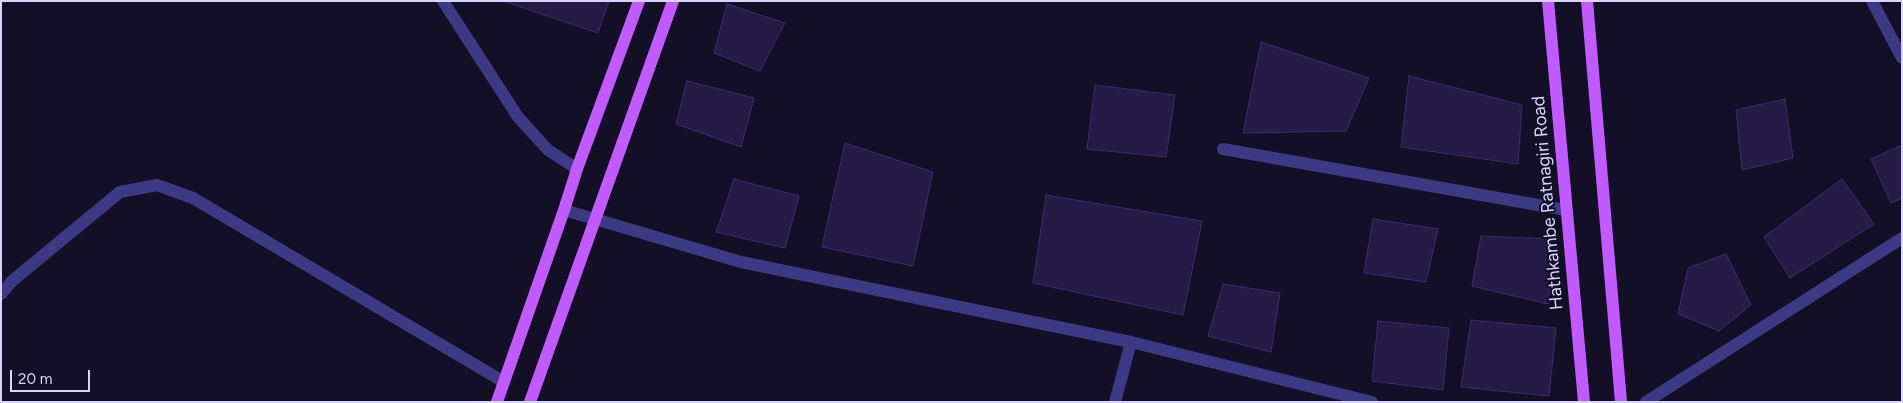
<!DOCTYPE html>
<style>
body{margin:0}
#map{position:relative;width:1903px;height:403px;overflow:hidden;background:#130f26;font-family:Figtree,sans-serif}
canvas{display:block}
.frame{position:absolute;inset:0;border:2px solid #d9d4ff;pointer-events:none}
.scale{position:absolute;left:10px;top:370px;width:80px;height:22px;box-sizing:border-box;border:2px solid #d9d4ff;border-top:0;padding-left:6px;font-size:15px;line-height:18px;white-space:nowrap;color:#d9d4ff;-webkit-text-stroke:4px #130f26;paint-order:stroke}
</style>
<div id="map">
<canvas width="1903" height="403"></canvas>
<div class="frame"></div>
<div class="scale">20 m</div>
</div>
<script>
const context = document.querySelector('canvas').getContext('2d');
context.lineJoin = 'round';
function paint(path, color) { context.fillStyle = color; context.fill(path, 'evenodd'); }
const poly = rows => new Path2D(rows.map(r => 'M' + r).join(''));
function trace(path, color, width, dash) { context.strokeStyle = color; context.lineWidth = width; context.lineCap = dash ? 'butt' : 'round'; context.setLineDash(dash || []); context.stroke(path); }
function label(font, color, halo, rows, align = 'center') {
  context.font = font + ' Figtree,sans-serif'; context.lineWidth = 4; context.setLineDash([]); context.textBaseline = 'middle'; context.strokeStyle = halo; context.fillStyle = color; for (const [text, x, y, turn = 0] of rows) {
    context.save(); context.translate(x, y); context.rotate((+turn || 0) * Math.PI / 180); context.textAlign = isNaN(turn) ? turn : align; if (halo) context.strokeText(text, 0, 0); context.fillText(text, 0, 0); context.restore();
  }
}
const building = poly([
 [503,1,609,1,598,33,503,1],
 [727,4,785,23,760,71,714,53,727,4],
 [1261,42,1369,78,1346,131,1243,133,1261,42],
 [1409,76,1522,105,1518,164,1401,147,1409,76],
 [687,81,754,98,741,147,676,124,687,81],
 [1095,85,1175,95,1166,157,1087,149,1095,85],
 [1785,99,1793,158,1742,170,1736,110,1785,99],
 [845,143,933,172,913,266,822,247,845,143],
 [1902,145,1902,198,1891,203,1871,159,1902,145],
 [734,179,799,196,785,248,716,232,734,179],
 [1842,179,1874,224,1790,278,1764,237,1842,179],
 [1046,195,1202,221,1183,315,1033,283,1046,195],
 [1373,219,1438,229,1426,282,1364,273,1373,219],
 [1481,236,1554,239,1548,304,1472,286,1481,236],
 [1726,254,1751,305,1719,331,1678,314,1688,268,1726,254],
 [1223,284,1280,293,1271,352,1208,336,1223,284],
 [1471,320,1556,328,1549,396,1461,387,1471,320],
 [1378,321,1449,328,1443,390,1372,381,1378,321]
]);
paint(building, '#241b47');
trace(building, '#3b2d73', 1);
trace(poly([
 [443,1,518,117,548,150,577,169],
 [1872,1,1902,58],
 [1223,149,1566,210],
 [564,210,741,262,1131,342,1372,402],
 [1,294,12,281,120,192,157,185,193,198,504,382],
 [1115,402,1131,342],
 [1646,402,1902,238]
]), '#3d3a85', 12);
trace(poly([
 [1548,1,1584,402],
 [1587,1,1621,402],
 [497,402,564,210,577,169,639,1],
 [530,402,673,1]
]), '#c25bff', 12);
label('18px', '#d9d4ff', '#130f26', [
 ["Hathkambe Ratnagiri Road",1548,203,-95]
]);
</script>
